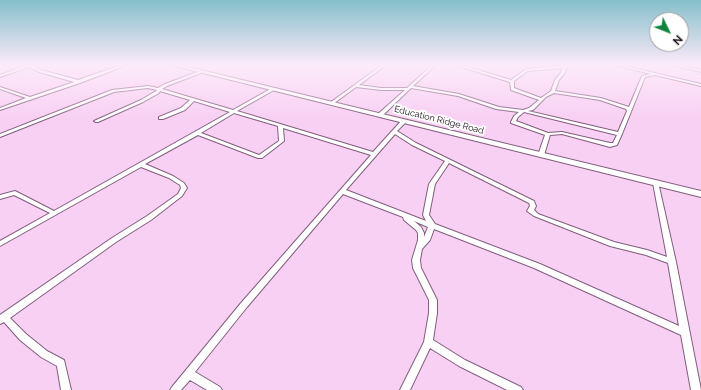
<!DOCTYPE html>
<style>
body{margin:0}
#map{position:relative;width:701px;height:390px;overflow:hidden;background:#f8d0f3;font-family:Raleway,sans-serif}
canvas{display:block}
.north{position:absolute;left:649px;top:12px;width:40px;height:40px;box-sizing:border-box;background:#fff;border:1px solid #a39ea3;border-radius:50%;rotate:133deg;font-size:11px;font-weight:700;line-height:16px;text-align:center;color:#190c18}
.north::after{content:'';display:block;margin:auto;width:14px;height:18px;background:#0e863f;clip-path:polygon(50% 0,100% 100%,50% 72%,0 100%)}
</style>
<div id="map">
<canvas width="701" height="390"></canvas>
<div class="north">N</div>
</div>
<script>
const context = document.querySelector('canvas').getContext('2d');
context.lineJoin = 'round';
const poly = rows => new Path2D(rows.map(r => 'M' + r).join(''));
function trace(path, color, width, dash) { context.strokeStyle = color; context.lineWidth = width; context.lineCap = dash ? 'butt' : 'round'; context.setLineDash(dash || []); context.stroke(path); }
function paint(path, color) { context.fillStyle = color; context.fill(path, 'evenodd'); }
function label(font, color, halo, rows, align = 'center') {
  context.font = font + ' Raleway,sans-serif'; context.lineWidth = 4; context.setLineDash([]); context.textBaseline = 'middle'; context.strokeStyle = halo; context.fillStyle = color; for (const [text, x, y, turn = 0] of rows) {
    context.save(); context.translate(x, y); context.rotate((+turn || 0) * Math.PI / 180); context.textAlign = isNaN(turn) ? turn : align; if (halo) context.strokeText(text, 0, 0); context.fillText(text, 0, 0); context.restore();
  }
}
const street = poly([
 [26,65,34,65,33,66,41,70,78,80,121,65,127,65,80,83,0,110,0,108,26,98,0,89,0,87,30,97,74,82,39,72,29,67,0,77,0,75,26,65],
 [382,65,386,65,359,85,381,88,407,88,432,65,436,65,413,86,459,94,499,107,523,110,529,108,539,100,511,90,510,82,455,65,461,65,511,80,526,69,568,65,564,74,559,80,555,91,601,98,629,107,642,76,651,74,614,65,621,65,701,84,701,86,655,75,645,77,622,134,617,145,610,147,562,134,550,135,544,155,541,157,538,155,545,135,511,123,511,122,514,116,519,112,496,109,458,96,411,88,382,116,378,116,378,114,405,90,381,90,356,87,333,104,331,104,331,102,382,65],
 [563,68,560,74,555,80,551,91,541,98,514,88,514,81,528,71,563,68],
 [554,93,600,100,626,109,627,111,618,132,528,111,533,110,546,97,554,93],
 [524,112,617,135,613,143,610,143,562,132,548,133,516,121,518,117,524,112],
 [672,65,679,65,701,70,701,72,672,65],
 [200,71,201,71,201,73,167,86,162,89,233,110,272,88,274,88,274,90,237,111,373,152,402,120,406,120,406,122,397,131,416,143,534,201,536,206,534,210,538,214,614,242,647,250,667,257,653,183,654,182,658,182,676,262,701,390,691,390,681,335,534,268,434,229,430,240,422,249,420,260,421,268,437,300,437,313,433,340,465,360,521,387,523,390,507,390,459,366,430,348,410,390,400,390,424,342,429,313,429,300,413,268,412,260,418,240,418,233,416,230,404,220,403,217,343,194,247,307,195,372,220,387,222,390,207,390,190,380,181,390,170,390,172,387,241,303,371,155,283,128,284,141,262,158,258,158,198,135,145,164,173,176,184,183,187,188,182,196,151,220,116,242,10,318,26,334,47,351,64,360,71,390,61,390,57,366,41,357,20,340,4,322,0,324,0,315,112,238,147,216,178,194,181,188,180,185,169,178,141,167,0,246,0,241,50,213,14,195,0,199,0,195,15,191,17,192,54,211,230,112,194,101,185,110,163,119,159,119,159,117,181,108,190,100,160,91,159,93,143,102,98,122,96,122,94,121,141,100,156,91,157,90,148,88,114,92,0,137,0,134,112,90,148,86,158,88,165,84,200,71],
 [234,113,278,126,279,141,259,155,201,133,234,113],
 [395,134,412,145,445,161,429,184,423,215,426,221,346,190,395,134],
 [449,163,529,203,530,206,527,211,534,216,610,246,646,255,668,263,679,326,540,264,435,224,429,215,435,184,449,163],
 [414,221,428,227,424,237,424,233,421,227,414,221]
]);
const secondary = poly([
 [171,65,180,65,701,191,701,197,171,65]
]);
trace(street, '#805e7d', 2);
trace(secondary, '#805e7d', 2);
paint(street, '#fff');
paint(secondary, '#fff');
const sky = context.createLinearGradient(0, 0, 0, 120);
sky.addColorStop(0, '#84bfca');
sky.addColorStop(0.54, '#fceafa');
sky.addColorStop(1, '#fceafa00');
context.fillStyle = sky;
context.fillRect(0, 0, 701, 120);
label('9px', '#190c18', '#fff', [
 ["Education Ridge Road",439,120,14]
]);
</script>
